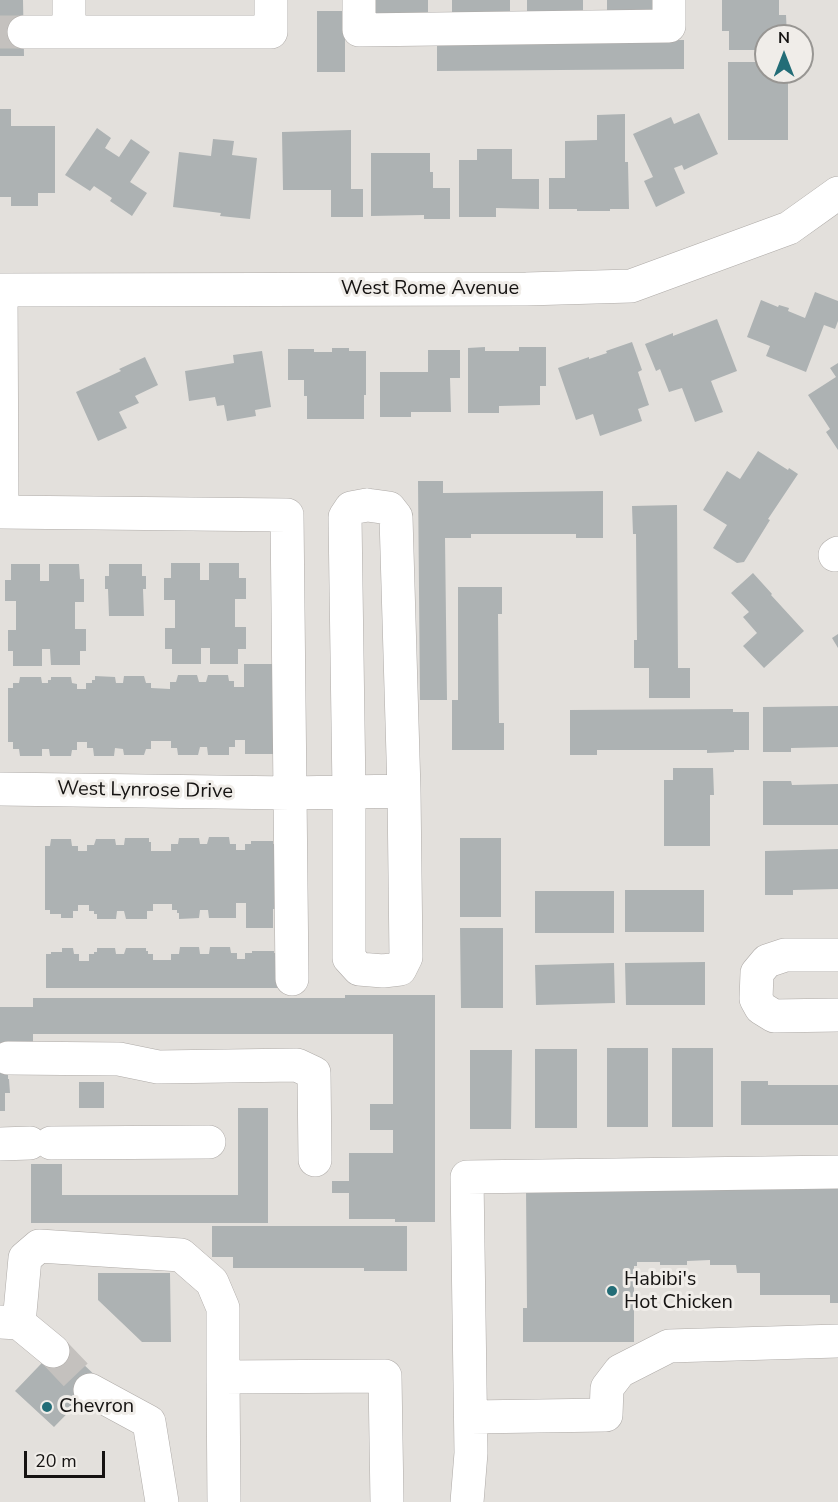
<!DOCTYPE html>
<style>
body{margin:0}
#map{position:relative;width:838px;height:1502px;overflow:hidden;background:#e3e0dc;font-family:"Nunito Sans",sans-serif}
canvas{display:block}
.north{position:absolute;left:754px;top:24px;width:60px;height:60px;box-sizing:border-box;background:#f0ede9;border:2px solid #989693;border-radius:50%;rotate:0deg;font-size:16px;font-weight:700;line-height:24px;text-align:center;color:#151312}
.north::after{content:'';display:block;margin:auto;width:21px;height:27px;background:#236d77;clip-path:polygon(50% 0,100% 100%,50% 72%,0 100%)}
.scale{position:absolute;left:24px;top:1451px;width:81px;height:27px;box-sizing:border-box;border:3px solid #151312;border-top:0;padding-left:8px;font-size:18px;line-height:21px;white-space:nowrap;color:#151312;-webkit-text-stroke:4px #f0ede9;paint-order:stroke}
</style>
<div id="map">
<canvas width="838" height="1502"></canvas>
<div class="north">N</div>
<div class="scale">20 m</div>
</div>
<script>
const context = document.querySelector('canvas').getContext('2d');
context.lineJoin = 'round';
function paint(path, color) { context.fillStyle = color; context.fill(path, 'evenodd'); }
const poly = rows => new Path2D(rows.map(r => 'M' + r).join(''));
function trace(path, color, width, dash) { context.strokeStyle = color; context.lineWidth = width; context.lineCap = dash ? 'butt' : 'round'; context.setLineDash(dash || []); context.stroke(path); }
function label(font, color, halo, rows, align = 'center') {
  context.font = font + ' "Nunito Sans",sans-serif'; context.lineWidth = 6; context.setLineDash([]); context.textBaseline = 'middle'; context.strokeStyle = halo; context.fillStyle = color; for (const [text, x, y, turn = 0] of rows) {
    context.save(); context.translate(x, y); context.rotate((+turn || 0) * Math.PI / 180); context.textAlign = isNaN(turn) ? turn : align; if (halo) context.strokeText(text, 0, 0); context.fillText(text, 0, 0); context.restore();
  }
}
paint(poly([
 [0,0,23,0,24,56,0,56],
 [372,0,428,0,428,17,372,14],
 [452,0,510,0,510,17,452,17],
 [527,0,583,0,583,16,527,16],
 [607,0,655,0,655,10,607,15],
 [722,0,779,0,779,15,786,15,787,36,766,36,766,50,729,50,729,31,722,31],
 [317,11,345,11,345,72,317,72],
 [684,40,684,69,437,71,437,42],
 [728,62,766,62,766,72,788,72,788,140,728,140],
 [0,109,11,109,11,126,55,126,55,193,38,193,38,206,11,206,11,197,0,197],
 [699,113,718,154,684,170,682,165,674,168,685,193,656,207,644,181,653,177,633,134,671,117,674,124],
 [625,114,625,162,628,162,629,209,610,209,610,211,577,211,577,209,549,209,549,178,565,178,565,141,597,140,597,115],
 [97,128,111,138,105,148,119,157,131,139,150,152,130,182,147,193,132,216,110,201,112,198,94,186,90,191,65,175],
 [351,130,351,189,363,189,363,217,331,217,331,190,283,190,282,132],
 [213,139,234,141,232,155,257,158,250,219,220,216,221,213,173,207,179,152,211,156],
 [477,149,512,149,512,179,539,179,539,209,496,208,496,217,459,217,459,160,477,160],
 [371,153,430,153,430,172,433,172,433,188,450,188,450,219,424,219,424,215,371,216],
 [815,292,838,301,838,321,835,329,824,325,806,372,766,356,770,346,747,337,761,300,778,307,779,305,789,308,788,311,805,318],
 [717,319,737,371,711,381,723,412,695,422,682,388,669,392,660,369,656,371,645,344,673,333,673,336],
 [632,342,642,370,638,372,649,405,638,409,642,421,600,436,593,414,576,420,558,368,589,357,589,359,607,353,606,351],
 [485,347,485,351,519,351,519,347,546,347,546,386,540,386,540,405,499,406,499,413,468,413,468,348],
 [332,348,349,348,349,351,366,351,366,395,364,395,364,419,307,419,307,396,304,396,304,380,288,380,288,349,314,349,314,352,332,352],
 [428,350,460,350,460,378,450,378,451,412,411,412,411,417,380,417,380,372,428,372],
 [262,351,271,407,255,410,256,416,227,421,224,405,217,406,215,397,189,401,185,371,234,363,233,355],
 [145,357,158,385,135,396,139,403,119,412,127,428,98,441,76,392,121,371,119,369],
 [838,363,838,450,826,432,830,429,808,395,836,377,830,368],
 [758,451,788,470,789,468,798,474,768,519,770,520,744,562,737,563,713,548,727,525,703,510,727,471,740,479],
 [418,481,443,481,443,493,603,491,603,538,576,538,576,534,471,534,471,538,445,538,447,700,420,700],
 [677,505,678,668,690,668,690,698,649,698,649,668,634,668,634,640,637,640,636,534,633,534,632,506],
 [171,563,200,563,200,580,209,580,209,563,239,563,239,578,246,578,246,599,235,599,235,627,246,627,246,649,238,649,238,664,210,664,210,648,201,648,201,664,172,664,172,649,165,649,165,628,175,628,175,600,164,600,164,578,171,578],
 [11,564,40,564,40,581,49,581,49,564,79,564,80,579,84,579,84,602,75,602,75,629,86,629,86,651,80,651,80,665,51,665,50,649,42,649,42,666,13,666,13,651,8,651,8,630,16,630,16,601,5,601,5,580,11,580],
 [109,564,142,564,142,576,146,576,146,589,143,589,144,616,109,616,108,589,105,589,105,576,109,576],
 [753,573,772,594,771,595,804,631,764,668,743,646,757,633,743,617,749,612,731,593],
 [458,587,502,587,502,614,498,614,499,723,504,723,504,750,452,750,452,700,458,700],
 [838,634,838,648,832,638],
 [244,664,272,664,272,681,277,681,277,747,273,747,273,754,245,754,245,740,235,740,235,747,229,747,229,755,208,755,207,747,200,747,198,755,178,755,177,748,171,748,171,741,151,741,151,749,146,749,144,755,124,755,123,749,115,748,114,756,94,756,93,748,87,748,87,742,77,742,77,750,72,750,71,756,50,756,49,749,42,749,42,756,20,756,19,749,13,749,13,742,8,742,8,688,13,688,13,683,19,683,20,677,41,677,42,683,48,683,48,680,51,680,51,677,71,677,72,683,77,684,77,689,86,689,86,683,92,683,92,680,95,680,95,676,115,677,116,683,123,683,124,676,144,676,146,683,151,683,151,688,170,689,170,682,176,682,178,675,197,675,199,682,206,682,208,675,228,675,229,681,234,681,234,687,244,687],
 [838,706,838,747,791,748,791,752,763,752,763,707],
 [733,709,733,712,749,712,749,750,734,750,734,752,707,753,707,750,597,750,597,755,570,755,570,710],
 [673,768,713,768,714,795,710,795,710,846,664,846,664,780,673,780],
 [763,781,791,781,792,785,838,784,838,825,763,825],
 [209,837,229,837,230,844,236,844,236,850,245,850,245,844,251,844,251,841,273,841,273,844,278,844,278,909,273,909,273,928,246,928,246,903,236,903,236,918,209,918,208,910,200,910,199,918,179,919,179,913,177,913,177,910,172,910,172,904,153,904,153,911,147,911,147,919,126,919,124,911,117,911,116,919,97,919,97,914,94,914,94,911,89,911,89,905,78,905,78,911,73,911,73,918,61,918,61,914,50,914,50,910,45,910,45,846,50,846,51,839,71,839,72,846,78,846,78,851,87,851,87,845,94,845,96,839,115,839,116,845,124,845,125,838,149,838,149,842,151,842,151,851,171,851,171,844,178,844,179,838,199,838,200,844,207,844],
 [460,838,501,838,501,917,460,917],
 [838,849,838,889,793,890,793,895,765,895,765,851],
 [625,890,704,890,704,932,625,932],
 [535,891,614,891,614,933,535,933],
 [460,928,503,928,503,1008,461,1008],
 [180,947,199,947,200,954,209,954,210,947,230,947,231,953,237,953,237,959,245,959,245,953,252,953,252,951,274,951,274,953,278,953,278,988,46,988,46,954,51,954,51,952,62,952,62,948,73,948,74,954,79,954,79,961,89,961,89,954,94,954,94,952,97,952,97,948,115,948,116,954,124,954,126,948,146,948,146,951,148,951,148,954,153,954,153,960,171,960,171,954,179,954],
 [705,962,705,1005,626,1005,625,963],
 [614,963,615,1003,536,1005,535,965],
 [345,995,435,995,435,1222,395,1222,395,1219,349,1219,349,1193,332,1193,332,1181,349,1181,349,1153,393,1153,393,1130,370,1130,370,1104,393,1104,393,1034,33,1034,33,1043,8,1043,8,1079,9,1079,10,1093,5,1093,5,1111,0,1111,0,1007,33,1007,33,998,345,998],
 [607,1048,648,1048,648,1127,607,1127],
 [672,1048,713,1048,713,1127,672,1127],
 [535,1049,577,1049,577,1128,535,1128],
 [470,1050,512,1050,511,1129,470,1129],
 [741,1081,768,1081,768,1085,838,1085,838,1125,741,1125],
 [79,1082,104,1082,104,1108,79,1108],
 [238,1108,268,1108,268,1223,31,1223,31,1164,62,1164,62,1195,238,1195],
 [833,1184,838,1184,838,1303,830,1303,830,1295,760,1295,760,1273,737,1273,736,1265,710,1265,710,1260,687,1261,687,1265,660,1265,660,1262,637,1262,637,1266,634,1266,634,1342,523,1342,523,1308,527,1308,526,1188,613,1190,833,1189],
 [212,1226,407,1226,407,1271,364,1271,364,1268,233,1268,233,1257,212,1257],
 [98,1273,170,1273,171,1342,142,1342,98,1300],
 [61,1343,100,1380,54,1427,15,1391]
]), '#adb2b3');
trace(poly([
 [0,32,24,32],
 [53,1351,90,1390]
]), '#c4c1be', 33, [33, 16]);
const minor = poly([
 [359,0,359,30,669,26,669,0],
 [24,32,271,32,271,0],
 [69,32,69,0],
 [0,290,526,289,631,286,789,228,838,193],
 [1,290,2,512],
 [367,505,389,508,396,517,404,791,406,957,400,969,383,971,359,969,349,958,349,792,345,517,351,508,367,505],
 [0,512,287,515,292,979],
 [835,555,838,553],
 [0,789,290,793,404,791],
 [838,955,785,955,767,961,757,973,756,999,761,1008,774,1016,838,1015],
 [8,1058,119,1059,158,1067,297,1065,314,1073,315,1160],
 [51,1143,209,1142],
 [0,1144,30,1143],
 [0,1322,19,1323,53,1351],
 [19,1323,25,1258,39,1246,181,1255,212,1282,223,1308,223,1377],
 [90,1390,149,1422,162,1502],
 [471,1417,606,1415,607,1388,620,1371,669,1346,838,1341],
 [224,1502,223,1377,385,1376,387,1502],
 [467,1502,471,1453,467,1177,838,1172]
]);
trace(minor, '#aeaaa7', 34);
trace(minor, '#fff', 33);
for (const [x, y, r, color] of [
 [612,1291,6,"#236d77"],
 [47,1407,6,"#236d77"]
]) { const dot = new Path2D(); dot.arc(x, y, r, 0, 2 * Math.PI); context.fillStyle = color; context.fill(dot); trace(dot, '#f0ede9', 2); }
label('20px', '#151312', '#f0ede9', [
 ["West Rome Avenue",430,289],
 ["West Lynrose Drive",145,791,1]
]);
label('20px', '#151312', '#f0ede9', [
 ["Habibi's",624,1280],
 ["Hot Chicken",624,1303],
 ["Chevron",59,1407]
], 'left');
</script>
